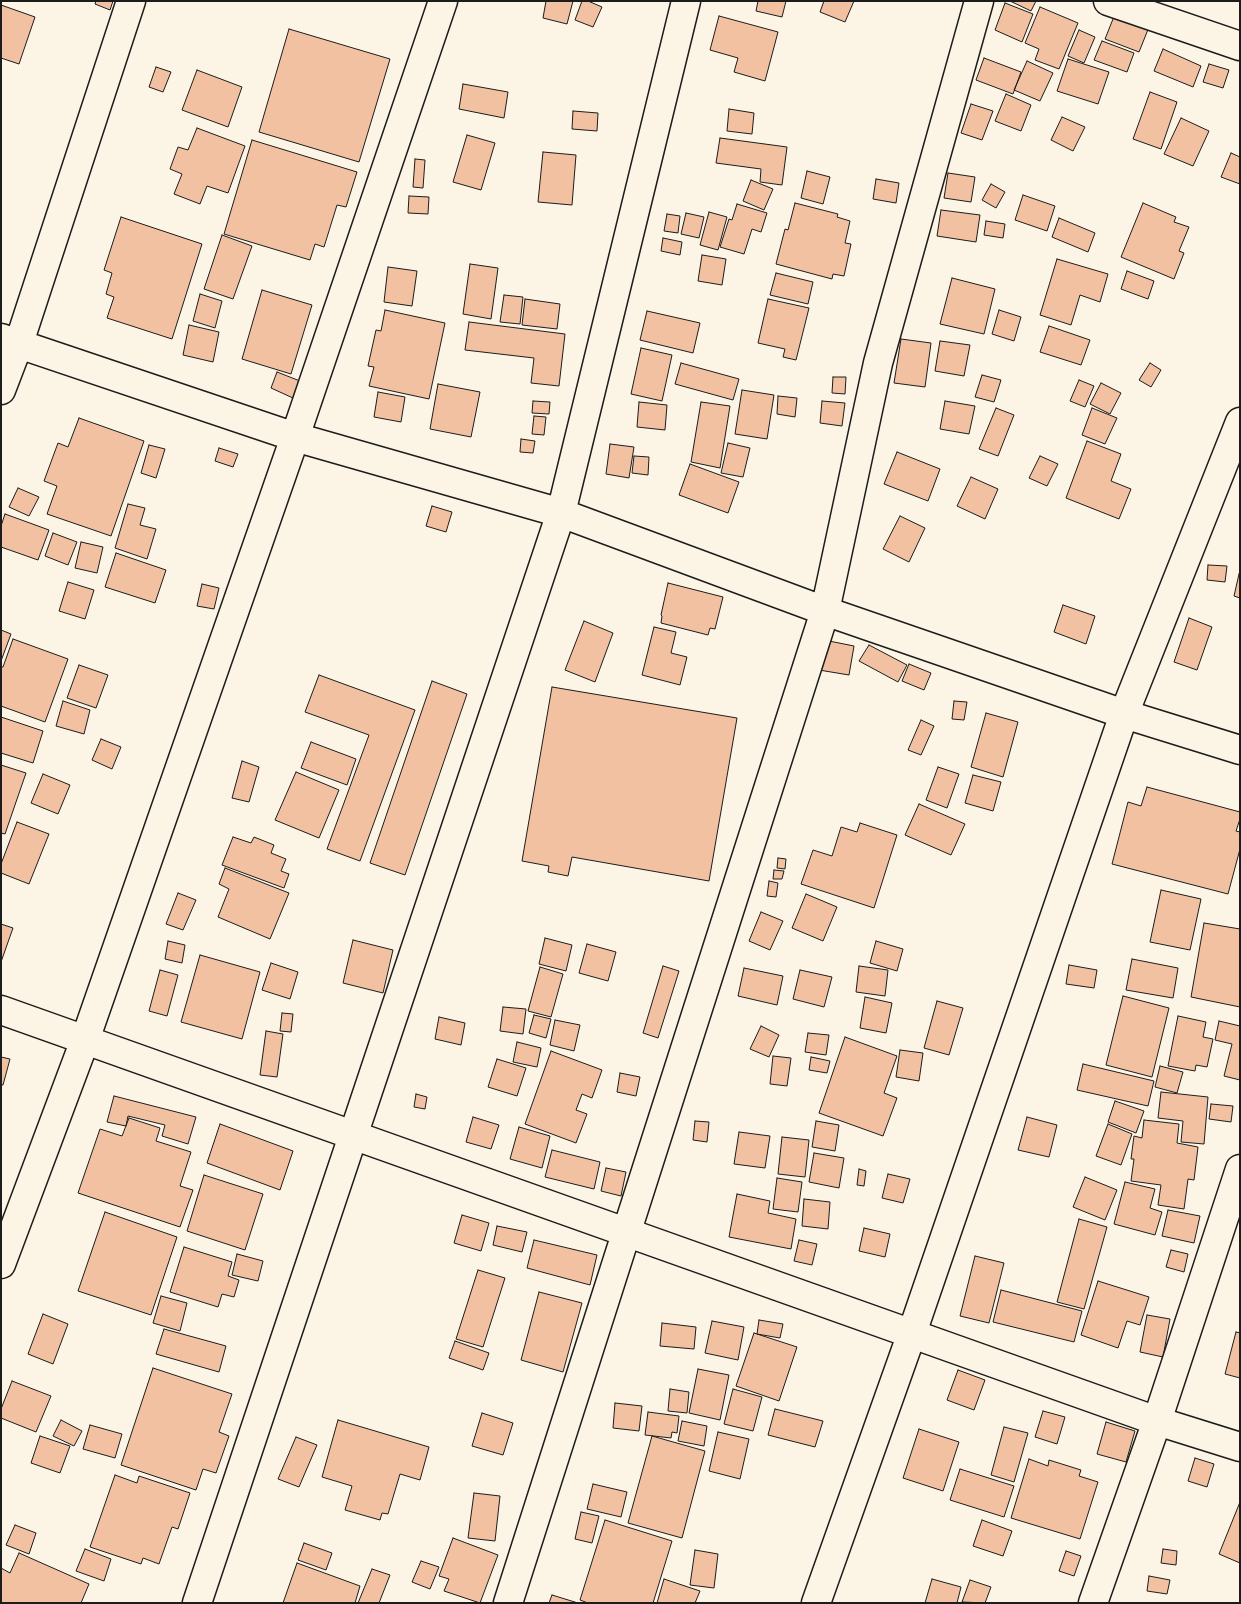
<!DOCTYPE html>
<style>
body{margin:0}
#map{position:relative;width:1241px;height:1604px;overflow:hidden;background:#fcf5e5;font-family:"Architects Daughter",sans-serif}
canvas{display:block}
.frame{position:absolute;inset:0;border:2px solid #1c1c1c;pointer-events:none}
</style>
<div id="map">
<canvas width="1241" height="1604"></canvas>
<div class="frame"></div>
</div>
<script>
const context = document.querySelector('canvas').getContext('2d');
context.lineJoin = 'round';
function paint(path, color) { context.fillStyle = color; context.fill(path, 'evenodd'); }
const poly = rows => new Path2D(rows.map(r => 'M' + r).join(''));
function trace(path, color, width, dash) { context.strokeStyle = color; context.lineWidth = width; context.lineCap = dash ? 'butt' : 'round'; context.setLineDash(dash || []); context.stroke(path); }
const building = poly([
 [96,1,113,1,110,10,95,4,96,1],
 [546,1,573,1,567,24,543,18,546,1],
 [582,1,588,1,602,7,593,27,575,20,582,1],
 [758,1,786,1,782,17,756,11,758,1],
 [824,1,854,1,845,22,820,12,824,1],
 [1010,1,1036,1,1031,11,1010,1],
 [1005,3,1033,14,1022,42,995,30,1005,3],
 [1,5,35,17,19,64,1,58,1,5],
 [1040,7,1078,23,1059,69,1035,60,1039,49,1025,43,1040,7],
 [1115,14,1149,27,1139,52,1105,39,1115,14],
 [719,16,778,32,765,81,734,72,738,58,710,50,719,16],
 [289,29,390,59,359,162,259,132,289,29],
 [1079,30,1095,37,1084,63,1068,56,1079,30],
 [1102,41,1134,53,1127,72,1094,60,1102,41],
 [1163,49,1201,66,1193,87,1154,71,1163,49],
 [984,58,1021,72,1013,94,976,80,984,58],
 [1068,59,1109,72,1098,104,1057,91,1068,59],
 [1027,61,1053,73,1040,101,1014,90,1027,61],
 [1209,64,1229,70,1223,88,1203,82,1209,64],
 [156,67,171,72,163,92,149,87,156,67],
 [197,70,242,87,228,127,182,110,197,70],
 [463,84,508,92,504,118,459,109,463,84],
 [1150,92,1177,102,1161,149,1133,139,1150,92],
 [1006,94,1031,105,1021,131,995,121,1006,94],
 [971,104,993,111,982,140,961,133,971,104],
 [729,109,754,113,752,134,727,131,729,109],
 [573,111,598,113,597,131,572,129,573,111],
 [1062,117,1085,127,1073,151,1051,140,1062,117],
 [1181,118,1209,131,1193,166,1164,154,1181,118],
 [197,128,245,146,228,193,207,186,200,204,174,194,182,174,170,169,178,147,188,150,197,128],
 [467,135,495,143,481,190,453,182,467,135],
 [720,138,787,147,782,185,760,182,761,169,716,163,720,138],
 [252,140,357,172,346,207,337,205,324,247,315,244,310,260,224,234,252,140],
 [543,152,576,155,572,205,538,202,543,152],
 [1231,153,1240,157,1240,184,1221,177,1231,153],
 [415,159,425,160,423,188,413,187,415,159],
 [807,171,830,177,823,204,801,198,807,171],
 [948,173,975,177,971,202,944,198,948,173],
 [876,179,899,183,896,203,873,199,876,179],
 [751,180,773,189,764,210,743,201,751,180],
 [991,184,1005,192,996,208,982,200,991,184],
 [1023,195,1055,206,1047,231,1015,220,1023,195],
 [409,196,429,197,428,214,408,213,409,196],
 [795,203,838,214,837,217,850,221,845,243,851,244,844,276,833,274,832,279,776,264,785,229,788,230,795,203],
 [1143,203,1176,217,1174,222,1189,227,1179,251,1184,253,1174,279,1121,257,1143,203],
 [737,204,767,213,761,232,752,229,744,254,720,247,729,219,732,220,737,204],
 [941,210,980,215,976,242,937,236,941,210],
 [709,212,727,217,718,250,700,245,709,212],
 [686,213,704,217,699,238,681,234,686,213],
 [667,214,680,216,678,233,664,231,667,214],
 [121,217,202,244,172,339,107,318,114,297,106,294,112,273,104,270,121,217],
 [1059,218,1095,233,1088,252,1052,237,1059,218],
 [986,221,1005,224,1003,238,984,235,986,221],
 [222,235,252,246,233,299,204,289,222,235],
 [663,238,682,242,680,255,661,251,663,238],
 [702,255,726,259,722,285,698,281,702,255],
 [1057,259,1108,274,1100,302,1080,295,1071,325,1040,315,1057,259],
 [470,264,498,268,491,319,463,314,470,264],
 [388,267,417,271,412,306,384,302,388,267],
 [1127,271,1154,281,1148,299,1121,289,1127,271],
 [776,273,813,282,808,304,770,295,776,273],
 [952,278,995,289,984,334,940,324,952,278],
 [262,290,312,305,291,374,242,359,262,290],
 [200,294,222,301,215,328,193,321,200,294],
 [504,295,523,297,520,324,500,322,504,295],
 [525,299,560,304,557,329,522,325,525,299],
 [768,299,809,308,796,360,783,357,785,349,758,343,768,299],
 [385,310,445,323,429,399,369,386,374,367,368,366,376,330,381,331,385,310],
 [999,310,1021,317,1014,341,992,334,999,310],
 [647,311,700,323,693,353,640,340,647,311],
 [469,322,565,334,559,386,531,383,534,358,465,350,469,322],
 [189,325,219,332,213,362,183,355,189,325],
 [1049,326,1090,340,1081,365,1040,352,1049,326],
 [901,339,931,343,925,387,894,383,901,339],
 [940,341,970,345,964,376,935,371,940,341],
 [641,348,672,355,662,401,631,394,641,348],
 [681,363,739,379,733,400,675,384,681,363],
 [1150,363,1161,370,1151,387,1139,380,1150,363],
 [277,372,300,381,293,398,271,388,277,372],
 [982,375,1001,380,994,402,975,397,982,375],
 [833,377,846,377,845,394,832,393,833,377],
 [1079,380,1094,386,1085,407,1070,401,1079,380],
 [1101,383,1121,393,1110,414,1090,404,1101,383],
 [438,384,480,392,471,437,430,429,438,384],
 [742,390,774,395,767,439,735,434,742,390],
 [378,392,405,397,401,422,374,417,378,392],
 [778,396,797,398,795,417,777,414,778,396],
 [533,401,550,402,549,414,532,413,533,401],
 [822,401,845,403,842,426,820,423,822,401],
 [945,401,975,406,969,434,940,429,945,401],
 [639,402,667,405,665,430,637,427,639,402],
 [701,402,730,406,720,468,691,462,701,402],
 [996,408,1014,415,998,456,979,449,996,408],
 [1092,408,1117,418,1105,444,1082,435,1092,408],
 [534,416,546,417,544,435,532,434,534,416],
 [79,418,144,441,111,536,47,514,57,486,44,481,58,443,68,447,79,418],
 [521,439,535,441,533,453,520,452,521,439],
 [1087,441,1121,454,1111,481,1131,489,1119,519,1066,498,1087,441],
 [728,443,750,448,743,477,721,473,728,443],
 [610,444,634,447,629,478,606,474,610,444],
 [149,445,165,449,156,478,141,473,149,445],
 [219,448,238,454,233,467,215,461,219,448],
 [897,452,940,469,928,501,884,484,897,452],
 [634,456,649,457,648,475,632,473,634,456],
 [1040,456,1058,464,1047,486,1029,478,1040,456],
 [690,464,739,482,728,513,679,495,690,464],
 [971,477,998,489,985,519,957,506,971,477],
 [18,488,39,497,29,516,9,507,18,488],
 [128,504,145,508,140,525,156,529,147,559,115,548,128,504],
 [432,506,452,512,446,532,426,526,432,506],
 [5,514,49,530,38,560,1,547,1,526,5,514],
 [900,516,925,528,909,562,883,549,900,516],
 [53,533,77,542,68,565,45,556,53,533],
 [81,542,103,547,97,573,75,568,81,542],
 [116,553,166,570,155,603,105,587,116,553],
 [1208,565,1227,566,1225,582,1207,580,1208,565],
 [1239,574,1240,574,1240,598,1234,596,1239,574],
 [68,582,94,590,85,619,59,611,68,582],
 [668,583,723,597,715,629,710,628,708,635,661,623,662,616,661,615,668,583],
 [202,584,219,588,214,609,197,606,202,584],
 [1063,605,1095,616,1086,644,1054,632,1063,605],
 [1189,618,1212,627,1197,670,1174,662,1189,618],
 [584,621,613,633,595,682,565,670,584,621],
 [654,627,676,632,671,653,687,657,680,685,642,675,654,627],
 [1,630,11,634,1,661,1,630],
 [13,639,68,659,45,722,1,706,1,667,3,667,13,639],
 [824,640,854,646,849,675,819,670,824,640],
 [869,645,907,665,898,682,859,661,869,645],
 [909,664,931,673,924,690,902,681,909,664],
 [79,665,108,675,96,708,67,698,79,665],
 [319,675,415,710,360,861,327,849,369,735,305,712,319,675],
 [432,681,467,694,405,875,370,863,432,681],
 [552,687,737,718,709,881,572,857,568,876,548,872,549,866,522,861,552,687],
 [63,701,90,710,84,734,56,726,63,701],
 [954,701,967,702,964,720,952,719,954,701],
 [986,713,1018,722,1003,777,971,767,986,713],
 [1,717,43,731,33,763,1,753,1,717],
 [921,720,934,726,921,755,908,750,921,720],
 [101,739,121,747,112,769,92,760,101,739],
 [311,742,356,759,347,785,301,768,311,742],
 [242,761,259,767,249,802,232,798,242,761],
 [1,765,26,773,5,834,1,833,1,765],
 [938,767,959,774,947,808,926,800,938,767],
 [296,772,339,790,319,838,275,820,296,772],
 [43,774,70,785,58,814,31,803,43,774],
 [973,775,1001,782,993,811,965,803,973,775],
 [1147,787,1240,812,1240,819,1236,831,1240,832,1240,849,1228,894,1112,864,1128,802,1141,806,1147,787],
 [919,804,965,824,951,855,905,835,919,804],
 [17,822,49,834,29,884,1,873,1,864,17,822],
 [860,823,897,835,874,908,801,884,813,850,832,856,841,827,857,832,860,823],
 [233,837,251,843,254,837,274,845,271,853,286,859,281,871,289,874,284,888,222,865,233,837],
 [778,858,786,859,785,869,777,868,778,858],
 [225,868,289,893,270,939,218,917,229,889,219,884,225,868],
 [774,870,784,871,782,879,773,879,774,870],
 [769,881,778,883,776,897,767,896,769,881],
 [1161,890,1201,899,1190,950,1150,942,1161,890],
 [178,893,196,900,183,930,166,924,178,893],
 [806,894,837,907,823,941,792,928,806,894],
 [761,912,783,921,770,950,749,941,761,912],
 [1204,923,1240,929,1240,1007,1191,997,1204,923],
 [1,924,13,928,1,962,1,924],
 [545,938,572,945,566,971,539,964,545,938],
 [353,940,393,950,383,993,343,983,353,940],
 [168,941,185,945,182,963,165,959,168,941],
 [876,941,903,949,897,971,870,963,876,941],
 [587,944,616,952,608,981,579,973,587,944],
 [200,955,260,972,242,1039,181,1022,200,955],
 [1132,959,1178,968,1173,998,1126,990,1132,959],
 [271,963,298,972,290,999,262,990,271,963],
 [1069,965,1097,970,1094,988,1066,984,1069,965],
 [663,966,679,971,658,1038,643,1033,663,966],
 [859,966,888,970,885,996,856,992,859,966],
 [540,967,563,974,551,1017,528,1011,540,967],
 [744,968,783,976,777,1005,738,996,744,968],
 [160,970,178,975,167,1016,149,1011,160,970],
 [800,970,832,977,824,1007,793,999,800,970],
 [1123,996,1169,1008,1152,1077,1106,1065,1123,996],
 [865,997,892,1003,886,1033,860,1028,865,997],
 [937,1001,963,1008,949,1055,924,1048,937,1001],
 [503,1007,526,1009,523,1034,500,1031,503,1007],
 [282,1013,293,1014,291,1032,280,1031,282,1013],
 [534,1015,551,1019,546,1038,529,1033,534,1015],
 [1178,1016,1206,1022,1203,1037,1213,1039,1207,1067,1196,1065,1195,1071,1168,1066,1178,1016],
 [439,1017,465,1023,461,1045,435,1039,439,1017],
 [555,1020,580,1025,574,1051,550,1045,555,1020],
 [1219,1021,1240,1026,1240,1080,1224,1076,1232,1044,1215,1040,1219,1021],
 [761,1026,779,1035,769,1057,750,1049,761,1026],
 [266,1031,283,1034,277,1077,260,1075,266,1031],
 [808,1033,829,1035,826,1055,805,1052,808,1033],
 [845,1037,897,1056,884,1093,897,1098,883,1136,819,1113,845,1037],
 [517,1042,541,1048,537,1067,513,1062,517,1042],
 [900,1050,923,1053,919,1081,896,1077,900,1050],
 [551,1051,602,1070,592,1098,582,1094,576,1110,587,1114,576,1143,525,1124,551,1051],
 [773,1056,791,1058,787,1086,770,1084,773,1056],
 [1,1057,10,1059,3,1085,1,1085,1,1057],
 [811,1057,830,1061,827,1073,809,1070,811,1057],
 [497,1059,526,1068,517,1096,488,1087,497,1059],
 [1083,1064,1154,1081,1148,1106,1077,1090,1083,1064],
 [1160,1066,1183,1072,1177,1093,1155,1087,1160,1066],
 [620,1073,640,1077,636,1096,617,1092,620,1073],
 [1161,1092,1208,1097,1204,1144,1181,1142,1183,1121,1158,1118,1161,1092],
 [416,1094,427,1097,425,1109,414,1107,416,1094],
 [114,1096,196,1117,188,1144,162,1136,165,1125,128,1116,126,1126,107,1122,114,1096],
 [1115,1101,1144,1111,1136,1133,1108,1122,1115,1101],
 [1211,1104,1233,1106,1231,1122,1209,1119,1211,1104],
 [473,1117,499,1125,491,1149,466,1142,473,1117],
 [1027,1117,1057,1125,1049,1157,1018,1150,1027,1117],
 [129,1118,160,1128,156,1141,191,1152,180,1186,193,1190,180,1227,78,1193,100,1129,122,1136,129,1118],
 [1144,1120,1179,1124,1177,1143,1198,1147,1194,1180,1188,1179,1184,1209,1158,1205,1161,1185,1131,1181,1134,1159,1131,1159,1134,1136,1142,1138,1144,1120],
 [695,1121,709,1122,707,1142,693,1140,695,1121],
 [816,1121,839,1125,835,1151,812,1147,816,1121],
 [220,1124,293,1151,280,1190,207,1163,220,1124],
 [1108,1124,1132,1134,1121,1165,1096,1156,1108,1124],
 [519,1127,550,1136,542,1168,510,1159,519,1127],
 [739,1132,770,1136,765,1168,734,1164,739,1132],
 [782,1137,809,1140,805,1177,778,1174,782,1137],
 [552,1150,600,1162,594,1189,545,1177,552,1150],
 [814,1153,844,1158,839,1188,809,1182,814,1153],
 [606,1168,626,1172,621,1196,601,1191,606,1168],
 [859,1169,866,1171,864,1186,857,1185,859,1169],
 [888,1174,910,1179,903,1203,882,1198,888,1174],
 [204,1175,263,1194,245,1250,187,1231,204,1175],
 [1085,1177,1117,1190,1105,1220,1073,1207,1085,1177],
 [777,1178,802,1182,798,1212,773,1209,777,1178],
 [1125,1182,1155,1189,1150,1208,1162,1212,1155,1235,1114,1224,1125,1182],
 [737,1194,770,1201,768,1213,796,1219,791,1249,729,1237,737,1194],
 [804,1199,830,1202,828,1229,802,1226,804,1199],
 [1168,1210,1200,1216,1194,1243,1162,1236,1168,1210],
 [105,1212,177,1237,151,1315,78,1291,105,1212],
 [462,1215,489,1223,481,1251,454,1243,462,1215],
 [1079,1219,1107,1227,1084,1309,1057,1302,1079,1219],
 [497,1226,527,1232,522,1252,493,1245,497,1226],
 [864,1228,890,1234,885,1257,859,1251,864,1228],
 [534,1240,597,1255,590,1285,527,1268,534,1240],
 [799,1240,817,1244,812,1265,794,1261,799,1240],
 [184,1247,232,1262,228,1276,239,1280,234,1297,222,1294,218,1307,170,1292,184,1247],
 [1171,1250,1188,1254,1184,1272,1166,1267,1171,1250],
 [237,1254,263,1261,258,1281,232,1275,237,1254],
 [975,1256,1004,1263,989,1323,960,1316,975,1256],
 [478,1270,505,1278,483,1347,456,1339,478,1270],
 [1098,1281,1149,1297,1140,1325,1127,1321,1118,1348,1081,1335,1098,1281],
 [1001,1290,1082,1311,1074,1342,993,1322,1001,1290],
 [539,1292,582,1303,563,1372,521,1360,539,1292],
 [161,1296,187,1303,180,1331,153,1323,161,1296],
 [43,1314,68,1324,53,1364,28,1354,43,1314],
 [1147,1315,1170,1319,1163,1357,1140,1352,1147,1315],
 [759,1320,783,1324,780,1338,757,1334,759,1320],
 [712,1321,744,1327,738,1360,705,1353,712,1321],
 [662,1323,696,1327,694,1349,660,1346,662,1323],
 [164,1329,226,1346,219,1372,156,1354,164,1329],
 [1236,1332,1240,1333,1240,1378,1225,1374,1236,1332],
 [754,1333,797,1347,779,1401,736,1386,754,1333],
 [455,1341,489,1353,483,1370,449,1358,455,1341],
 [153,1368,232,1394,219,1432,229,1436,216,1473,203,1469,196,1490,121,1465,153,1368],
 [698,1369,729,1375,720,1420,689,1413,698,1369],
 [958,1370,985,1380,974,1410,947,1400,958,1370],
 [12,1381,51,1396,36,1432,1,1418,1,1409,12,1381],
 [670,1389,689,1392,687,1413,668,1411,670,1389],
 [733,1389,762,1397,753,1431,724,1424,733,1389],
 [615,1403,642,1406,639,1431,613,1428,615,1403],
 [775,1409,823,1421,815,1447,768,1435,775,1409],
 [1043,1411,1065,1417,1057,1444,1035,1437,1043,1411],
 [648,1412,679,1416,677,1433,672,1432,671,1438,645,1435,648,1412],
 [482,1413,513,1423,503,1455,472,1446,482,1413],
 [61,1420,82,1431,74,1446,53,1436,61,1420],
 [338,1420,429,1447,420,1480,400,1474,388,1514,382,1513,380,1520,345,1510,352,1486,322,1477,338,1420],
 [682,1421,707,1426,704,1446,678,1441,682,1421],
 [1106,1422,1135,1431,1126,1462,1097,1454,1106,1422],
 [90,1425,122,1434,115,1458,83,1449,90,1425],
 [1004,1427,1028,1433,1014,1482,991,1475,1004,1427],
 [919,1429,959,1442,943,1491,903,1478,919,1429],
 [718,1432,749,1439,740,1479,709,1471,718,1432],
 [40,1436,70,1446,60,1473,31,1463,40,1436],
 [652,1436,705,1451,682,1538,628,1523,652,1436],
 [296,1437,317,1445,299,1487,278,1479,296,1437],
 [1195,1458,1214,1464,1207,1487,1188,1481,1195,1458],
 [1029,1459,1048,1466,1049,1460,1081,1470,1079,1476,1098,1482,1080,1539,1011,1518,1029,1459],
 [960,1469,1014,1486,1004,1517,950,1500,960,1469],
 [115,1475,137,1483,139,1476,190,1493,178,1529,172,1527,159,1564,143,1558,141,1564,90,1547,115,1475],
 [593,1484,627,1492,621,1517,587,1509,593,1484],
 [474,1493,500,1496,495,1541,468,1538,474,1493],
 [1240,1502,1240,1563,1219,1554,1240,1502],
 [581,1512,599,1516,592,1543,575,1539,581,1512],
 [605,1520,672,1541,653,1603,588,1603,580,1600,605,1520],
 [982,1520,1012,1531,1003,1556,973,1546,982,1520],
 [15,1525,36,1533,29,1554,6,1545,15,1525],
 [453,1538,498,1555,480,1603,444,1591,449,1579,439,1576,453,1538],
 [304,1543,332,1553,326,1570,298,1560,304,1543],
 [85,1549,111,1559,104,1581,76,1571,85,1549],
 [1163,1549,1177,1551,1176,1565,1161,1563,1163,1549],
 [695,1550,718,1554,714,1588,690,1585,695,1550],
 [1066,1551,1081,1556,1074,1576,1059,1571,1066,1551],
 [19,1553,89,1584,81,1603,1,1603,1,1568,10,1573,19,1553],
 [421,1561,439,1567,430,1589,412,1582,421,1561],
 [297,1563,360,1586,355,1603,283,1603,297,1563],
 [372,1569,390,1575,379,1603,358,1603,372,1569],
 [1149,1576,1170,1580,1167,1594,1147,1591,1149,1576],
 [664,1579,700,1591,695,1603,657,1603,664,1579],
 [932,1579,961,1587,957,1603,925,1603,932,1579],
 [970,1580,991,1587,985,1603,962,1602,970,1580],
 [552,1595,578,1603,549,1603,552,1595]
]);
paint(building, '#f2c1a1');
trace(building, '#1c1c1c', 1);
const minor = poly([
 [1108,1,1240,46],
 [1,338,295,437,561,513,825,611,1124,714,1240,750],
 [1,390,19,343,131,1],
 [1,1010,1157,1421,1240,1447],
 [1,1264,85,1040,295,437,443,1],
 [197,1603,561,513,686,1],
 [508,1603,825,611,878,363,979,1],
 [816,1603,912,1333,1124,714,1240,422],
 [1093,1603,1157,1421,1240,1169]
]);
trace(minor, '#1c1c1c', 31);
trace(minor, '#fcf5e5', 28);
</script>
